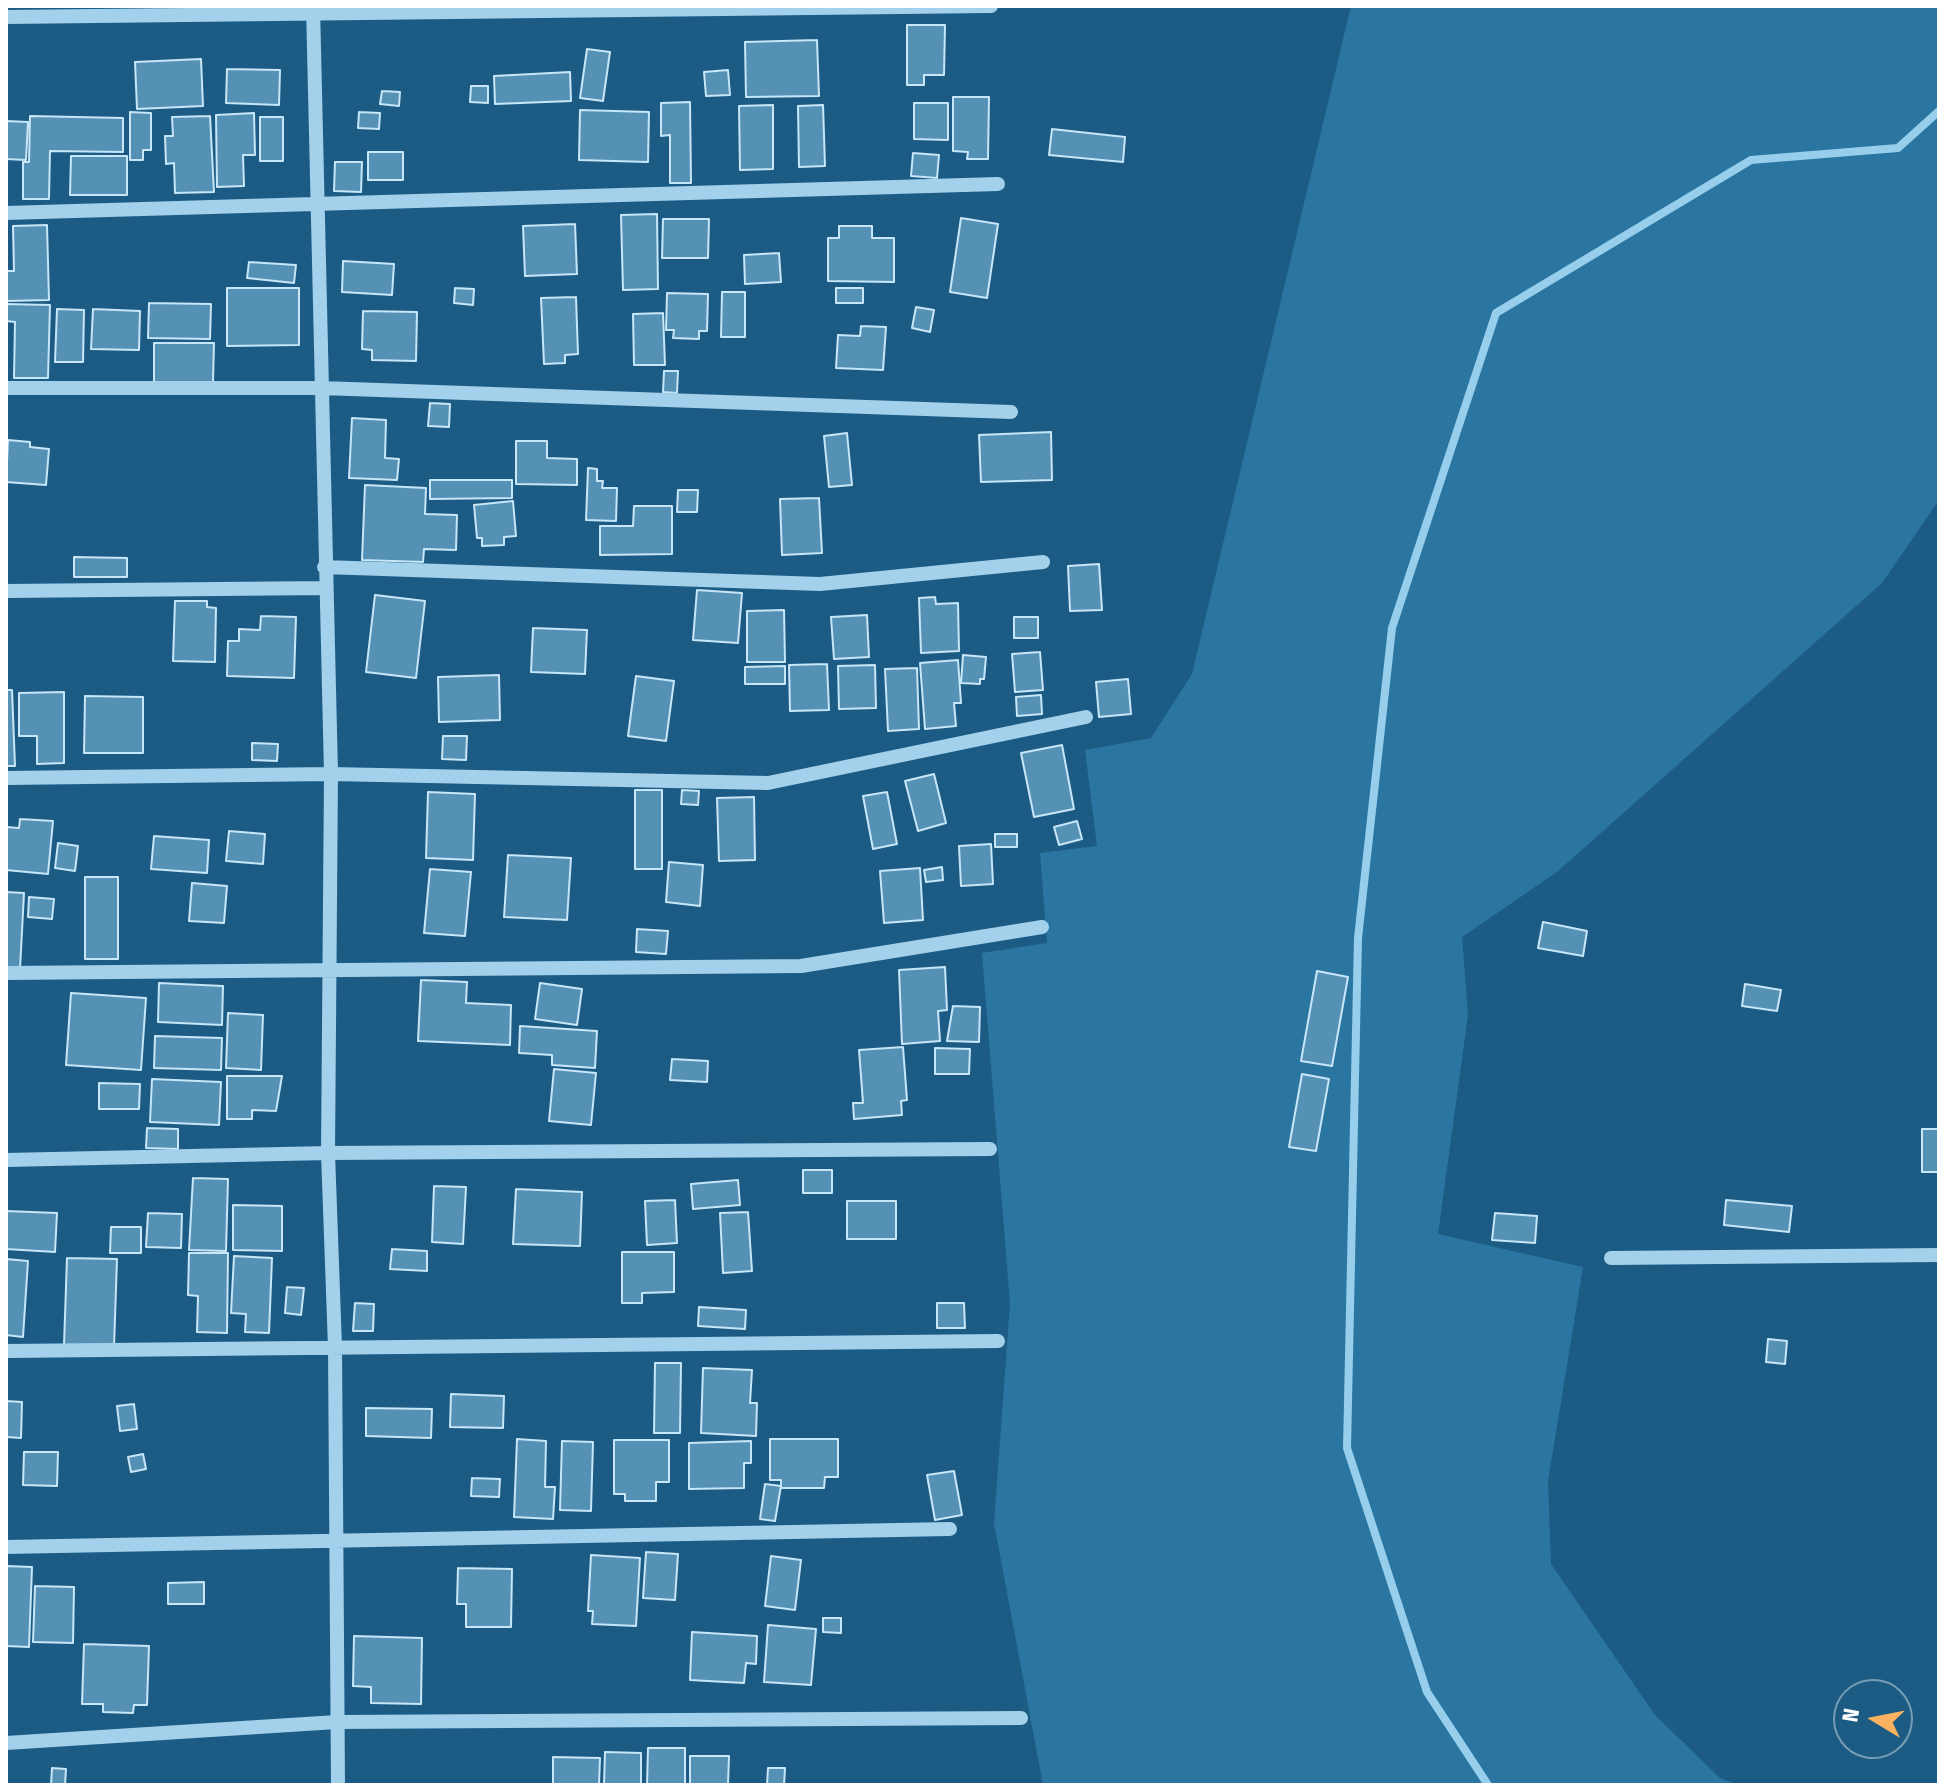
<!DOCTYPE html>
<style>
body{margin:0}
#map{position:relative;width:1945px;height:1791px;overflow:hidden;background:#1c5c84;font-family:"Fira Sans Condensed",sans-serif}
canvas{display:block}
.frame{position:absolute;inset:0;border:8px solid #fff;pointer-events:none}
.north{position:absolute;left:1833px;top:1679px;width:80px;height:80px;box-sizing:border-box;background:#1c5c84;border:2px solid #779db5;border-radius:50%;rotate:280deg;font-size:22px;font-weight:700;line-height:32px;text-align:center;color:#fff}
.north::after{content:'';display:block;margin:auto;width:28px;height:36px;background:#fbb260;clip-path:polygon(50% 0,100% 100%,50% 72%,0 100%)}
</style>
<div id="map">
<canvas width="1945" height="1791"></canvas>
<div class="frame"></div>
<div class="north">N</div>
</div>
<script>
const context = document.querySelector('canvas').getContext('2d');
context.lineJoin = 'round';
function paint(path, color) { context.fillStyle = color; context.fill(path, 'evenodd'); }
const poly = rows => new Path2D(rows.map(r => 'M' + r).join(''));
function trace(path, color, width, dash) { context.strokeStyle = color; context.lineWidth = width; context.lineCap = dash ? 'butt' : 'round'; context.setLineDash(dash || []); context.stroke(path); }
paint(poly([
 [1351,6,1939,6,1939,500,1882,583,1557,872,1462,937,1468,1015,1438,1234,1583,1267,1548,1481,1551,1564,1655,1715,1720,1778,1739,1785,1043,1785,994,1523,1010,1304,982,953,1047,943,1040,853,1097,846,1085,750,1151,738,1192,674]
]), '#2b76a1');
trace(poly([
 [1488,1785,1427,1692,1347,1448,1358,938,1392,628,1496,313,1751,160,1898,148,1939,111]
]), '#96ceec', 8);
const building = poly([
 [907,25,945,25,944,75,924,75,924,85,907,85,907,25],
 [817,40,819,96,746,97,745,42,817,40],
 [587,49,610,52,603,101,580,98,587,49],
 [201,59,203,106,137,109,135,62,201,59],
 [227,69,280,70,279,105,226,103,227,69],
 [728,70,730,95,706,96,704,72,728,70],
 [570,72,571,101,495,104,494,76,570,72],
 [471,86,488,86,488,103,470,102,471,86],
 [382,91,400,92,399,106,380,104,382,91],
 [953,97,989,97,988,159,967,159,968,152,953,151,953,97],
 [690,102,691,183,670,183,670,135,661,136,661,103,690,102],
 [914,103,948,103,948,140,914,139,914,103],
 [773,105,773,169,740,170,739,106,773,105],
 [823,105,825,166,799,167,798,106,823,105],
 [580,110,649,112,648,162,579,160,580,110],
 [130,112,151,113,151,150,143,150,143,160,130,160,130,112],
 [359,112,380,113,379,129,358,128,359,112],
 [254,113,255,155,243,155,244,186,217,187,216,115,254,113],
 [30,116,123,118,123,152,50,151,49,199,23,199,23,162,29,162,30,116],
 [210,116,214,192,175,193,174,163,166,164,165,136,173,136,172,117,210,116],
 [260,117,283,117,283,161,260,161,260,117],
 [6,121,28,122,26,160,6,159,6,121],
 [1052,129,1125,137,1123,162,1049,155,1052,129],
 [368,152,403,152,403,180,368,180,368,152],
 [913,153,939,155,937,178,911,176,913,153],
 [71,156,127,156,127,195,70,195,71,156],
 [335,162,362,162,361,192,334,191,335,162],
 [657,214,658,289,623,290,621,215,657,214],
 [961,218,998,224,987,298,950,292,961,218],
 [663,219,709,219,708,258,662,258,663,219],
 [575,224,577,274,525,276,523,226,575,224],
 [47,225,49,300,6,301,6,271,14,271,13,226,47,225],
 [839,226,872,226,872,238,894,238,894,282,828,281,828,238,839,238,839,226],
 [779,253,781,282,745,284,744,255,779,253],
 [343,261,394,264,392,295,342,292,343,261],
 [249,262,296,265,294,283,247,278,249,262],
 [227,288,299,288,299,345,227,346,227,288],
 [455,288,474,289,473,305,454,303,455,288],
 [836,288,863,288,863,303,836,303,836,288],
 [722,292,745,292,745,337,721,337,722,292],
 [667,293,708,294,707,331,699,331,699,339,673,338,674,330,666,330,667,293],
 [576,297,578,354,565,355,565,363,544,364,541,298,576,297],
 [149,303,211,304,210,339,148,338,149,303],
 [6,304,50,305,48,378,14,378,15,322,6,321,6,304],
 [916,307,934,310,930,332,912,328,916,307],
 [57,309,84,310,83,362,55,362,57,309],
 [93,309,140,311,139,350,91,349,93,309],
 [363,311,417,312,416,361,372,360,372,350,362,349,363,311],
 [663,313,665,365,634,365,633,314,663,313],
 [861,326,886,327,883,370,836,368,838,335,860,336,861,326],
 [154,343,214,343,213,382,154,382,154,343],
 [664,371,678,371,677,393,663,392,664,371],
 [430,403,450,404,449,427,428,426,430,403],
 [352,418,386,420,385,458,399,459,397,480,349,478,352,418],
 [1051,432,1052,480,981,482,979,435,1051,432],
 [847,433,852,485,829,487,824,436,847,433],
 [8,440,30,442,30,447,49,449,46,485,6,482,8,440],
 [516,441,547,441,547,458,577,459,577,485,516,484,516,441],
 [588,468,597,469,597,481,603,481,602,488,617,488,616,521,586,520,588,468],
 [430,480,512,480,512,498,430,499,430,480],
 [365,485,426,488,425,514,457,515,456,550,424,549,423,562,362,560,365,485],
 [678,490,698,490,697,512,677,512,678,490],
 [819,498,822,553,782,555,780,499,819,498],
 [513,501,516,536,504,537,504,545,482,546,482,538,477,538,474,505,513,501],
 [634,506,672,506,672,554,600,555,600,526,633,526,634,506],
 [74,557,127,558,127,577,74,577,74,557],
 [1099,564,1102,610,1070,611,1068,566,1099,564],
 [697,590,742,593,738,643,693,640,697,590],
 [375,595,425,601,416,678,366,672,375,595],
 [935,597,936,604,958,603,959,651,921,653,919,598,935,597],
 [175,601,207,601,207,607,216,608,215,662,173,661,175,601],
 [784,610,785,662,747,662,747,611,784,610],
 [867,615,869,657,834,659,831,617,867,615],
 [261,616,296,617,294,678,227,676,228,641,239,641,239,629,260,630,261,616],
 [1014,617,1038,617,1038,638,1014,638,1014,617],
 [533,628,587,630,585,674,531,672,533,628],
 [1040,652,1043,690,1015,692,1012,654,1040,652],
 [963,655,986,657,984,679,980,679,980,684,961,683,963,655],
 [958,660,961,703,954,703,956,726,925,729,920,663,958,660],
 [827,664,829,710,790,711,789,665,827,664],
 [875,665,876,708,839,709,838,666,875,665],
 [785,666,785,684,745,684,745,667,785,666],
 [917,668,919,729,888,731,885,669,917,668],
 [499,675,500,720,439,722,438,677,499,675],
 [636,676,674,681,666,741,628,736,636,676],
 [1128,679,1131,714,1099,717,1096,682,1128,679],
 [6,690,12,690,15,766,6,766,6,690],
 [64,692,64,763,37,764,37,736,19,736,19,693,64,692],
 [1041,695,1042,714,1017,716,1016,697,1041,695],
 [85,696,143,697,143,753,84,753,85,696],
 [443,736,467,736,466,760,442,759,443,736],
 [252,743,278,744,277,761,252,760,252,743],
 [1062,745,1074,809,1034,817,1021,753,1062,745],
 [934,774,946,823,918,831,905,781,934,774],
 [635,790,662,790,662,869,635,869,635,790],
 [682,790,699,791,698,805,681,804,682,790],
 [428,792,475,794,473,860,426,858,428,792],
 [887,792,897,844,873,849,863,796,887,792],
 [754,797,755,860,719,861,717,798,754,797],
 [20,819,53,821,48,874,6,870,6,827,19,828,20,819],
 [1077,821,1082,839,1059,845,1054,827,1077,821],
 [229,831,265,834,263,864,226,861,229,831],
 [995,834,1017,834,1017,847,995,847,995,834],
 [154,836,209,840,207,873,151,869,154,836],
 [58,843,78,846,75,871,55,868,58,843],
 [991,844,993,884,961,886,959,846,991,844],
 [508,855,571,858,567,920,504,917,508,855],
 [669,862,703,865,700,906,666,902,669,862],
 [942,867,943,880,926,882,924,870,942,867],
 [920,868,923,920,884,923,880,871,920,868],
 [430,869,471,872,465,936,424,933,430,869],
 [85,877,118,877,118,959,85,959,85,877],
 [192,883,227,886,224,923,189,921,192,883],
 [6,892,24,893,20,969,6,968,6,892],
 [29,897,54,899,52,919,28,917,29,897],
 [1543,922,1587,931,1583,956,1538,948,1543,922],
 [637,929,668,931,666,954,636,952,637,929],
 [945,967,947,1010,938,1011,940,1041,902,1044,899,970,945,967],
 [1317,971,1348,977,1332,1066,1301,1061,1317,971],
 [421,980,467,982,466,1003,511,1005,510,1045,418,1041,421,980],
 [159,983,223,986,222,1025,158,1022,159,983],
 [540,983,582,989,577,1025,535,1019,540,983],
 [1745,984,1781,990,1777,1011,1742,1006,1745,984],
 [71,993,146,998,141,1070,66,1065,71,993],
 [953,1006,980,1007,979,1042,947,1041,953,1006],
 [228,1013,263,1015,261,1070,226,1068,228,1013],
 [520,1026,597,1031,595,1068,552,1065,552,1055,519,1053,520,1026],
 [155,1036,222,1038,221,1070,154,1068,155,1036],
 [903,1047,907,1100,901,1101,902,1115,854,1119,853,1103,863,1103,859,1050,903,1047],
 [935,1048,970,1049,969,1074,935,1074,935,1048],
 [672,1059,708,1061,707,1082,670,1080,672,1059],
 [554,1069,596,1073,591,1125,549,1121,554,1069],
 [1302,1074,1329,1079,1316,1151,1289,1147,1302,1074],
 [227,1076,282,1076,276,1111,252,1110,252,1119,227,1119,227,1076],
 [152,1079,221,1082,219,1125,150,1122,152,1079],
 [99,1083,140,1084,139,1109,99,1109,99,1083],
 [147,1128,178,1129,178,1149,146,1148,147,1128],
 [1922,1129,1939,1129,1939,1172,1922,1172,1922,1129],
 [803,1170,832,1170,832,1193,803,1193,803,1170],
 [193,1178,228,1179,226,1251,189,1250,193,1178],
 [738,1180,740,1205,693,1209,691,1184,738,1180],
 [434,1186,466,1187,463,1244,432,1242,434,1186],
 [516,1189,582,1192,580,1246,513,1244,516,1189],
 [675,1200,677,1243,647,1245,645,1201,675,1200],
 [1726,1200,1792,1206,1789,1232,1724,1225,1726,1200],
 [847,1201,896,1201,896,1239,847,1239,847,1201],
 [233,1205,282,1206,282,1251,233,1250,233,1205],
 [6,1211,57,1213,55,1252,6,1249,6,1211],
 [748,1212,752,1271,723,1273,720,1213,748,1212],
 [148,1213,182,1214,181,1248,146,1247,148,1213],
 [1495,1213,1537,1216,1535,1243,1492,1240,1495,1213],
 [111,1227,141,1227,141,1253,110,1253,111,1227],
 [392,1249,427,1251,427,1271,390,1269,392,1249],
 [622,1252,674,1252,674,1292,642,1293,642,1303,622,1303,622,1252],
 [189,1253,228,1253,227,1333,197,1332,198,1296,188,1295,189,1253],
 [234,1256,272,1258,269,1333,245,1332,246,1314,231,1313,234,1256],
 [67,1258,117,1259,114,1347,64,1345,67,1258],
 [6,1259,28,1261,23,1337,6,1335,6,1259],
 [287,1287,304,1288,301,1315,285,1313,287,1287],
 [355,1303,374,1304,373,1331,353,1331,355,1303],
 [937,1303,964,1303,965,1328,937,1328,937,1303],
 [699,1307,746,1310,745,1329,698,1326,699,1307],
 [1768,1339,1787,1341,1785,1364,1766,1362,1768,1339],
 [655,1363,681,1363,680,1433,654,1433,655,1363],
 [703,1368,752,1370,750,1403,757,1403,756,1436,701,1433,703,1368],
 [451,1394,504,1396,503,1428,450,1427,451,1394],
 [6,1401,22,1402,21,1438,6,1437,6,1401],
 [134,1404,137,1429,120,1431,117,1406,134,1404],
 [366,1408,432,1409,431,1438,366,1436,366,1408],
 [517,1439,546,1441,545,1487,555,1487,553,1519,514,1517,517,1439],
 [770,1439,838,1439,838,1477,825,1477,824,1488,781,1488,781,1480,770,1480,770,1439],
 [614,1440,669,1440,669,1482,656,1482,656,1501,625,1501,625,1494,614,1494,614,1440],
 [562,1441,593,1442,591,1511,560,1510,562,1441],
 [751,1441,751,1463,744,1463,744,1488,689,1489,689,1443,751,1441],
 [24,1452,58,1452,57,1486,23,1485,24,1452],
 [143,1454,146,1469,131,1472,128,1457,143,1454],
 [954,1471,962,1515,935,1520,927,1475,954,1471],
 [472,1478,500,1479,499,1497,471,1496,472,1478],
 [765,1484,781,1486,775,1521,760,1519,765,1484],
 [646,1552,678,1554,675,1600,643,1598,646,1552],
 [591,1555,640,1558,636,1626,592,1624,593,1611,588,1611,591,1555],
 [771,1556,801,1560,795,1610,765,1606,771,1556],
 [6,1566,32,1567,29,1647,6,1646,6,1566],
 [458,1568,512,1569,511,1627,466,1627,466,1604,457,1604,458,1568],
 [204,1582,204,1604,168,1604,168,1583,204,1582],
 [35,1586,74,1587,73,1643,33,1642,35,1586],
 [823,1618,841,1618,841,1633,823,1632,823,1618],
 [768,1625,816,1629,811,1685,764,1682,768,1625],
 [692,1632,757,1636,756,1664,746,1663,744,1683,690,1680,692,1632],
 [354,1636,422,1638,421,1704,371,1703,371,1687,353,1686,354,1636],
 [84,1644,149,1646,147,1705,134,1705,133,1713,103,1712,103,1704,82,1704,84,1644],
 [648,1748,685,1748,685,1785,647,1785,648,1748],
 [605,1752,641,1753,641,1785,604,1785,605,1752],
 [690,1756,729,1756,728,1785,690,1785,690,1756],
 [553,1757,600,1758,599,1785,553,1785,553,1757],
 [52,1768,66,1769,65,1785,23,1785,51,1785,52,1768],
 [768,1768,785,1768,784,1785,767,1785,768,1768]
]);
paint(building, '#5591b5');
trace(building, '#c7e6f8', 2);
trace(poly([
 [313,6,331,774,328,1153,335,1347,338,1785],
 [6,17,991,6],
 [6,213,998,184],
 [6,388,321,388,1011,412],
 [324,567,820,584,1043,562],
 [6,591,325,588],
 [6,778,331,774,768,783,1086,717],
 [6,973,801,966,1042,927],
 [6,1160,328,1153,990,1149],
 [1611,1258,1939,1255],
 [6,1351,998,1341],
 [6,1547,950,1529],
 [6,1743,337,1722,1021,1718]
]), '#a3d0ea', 14);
</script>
